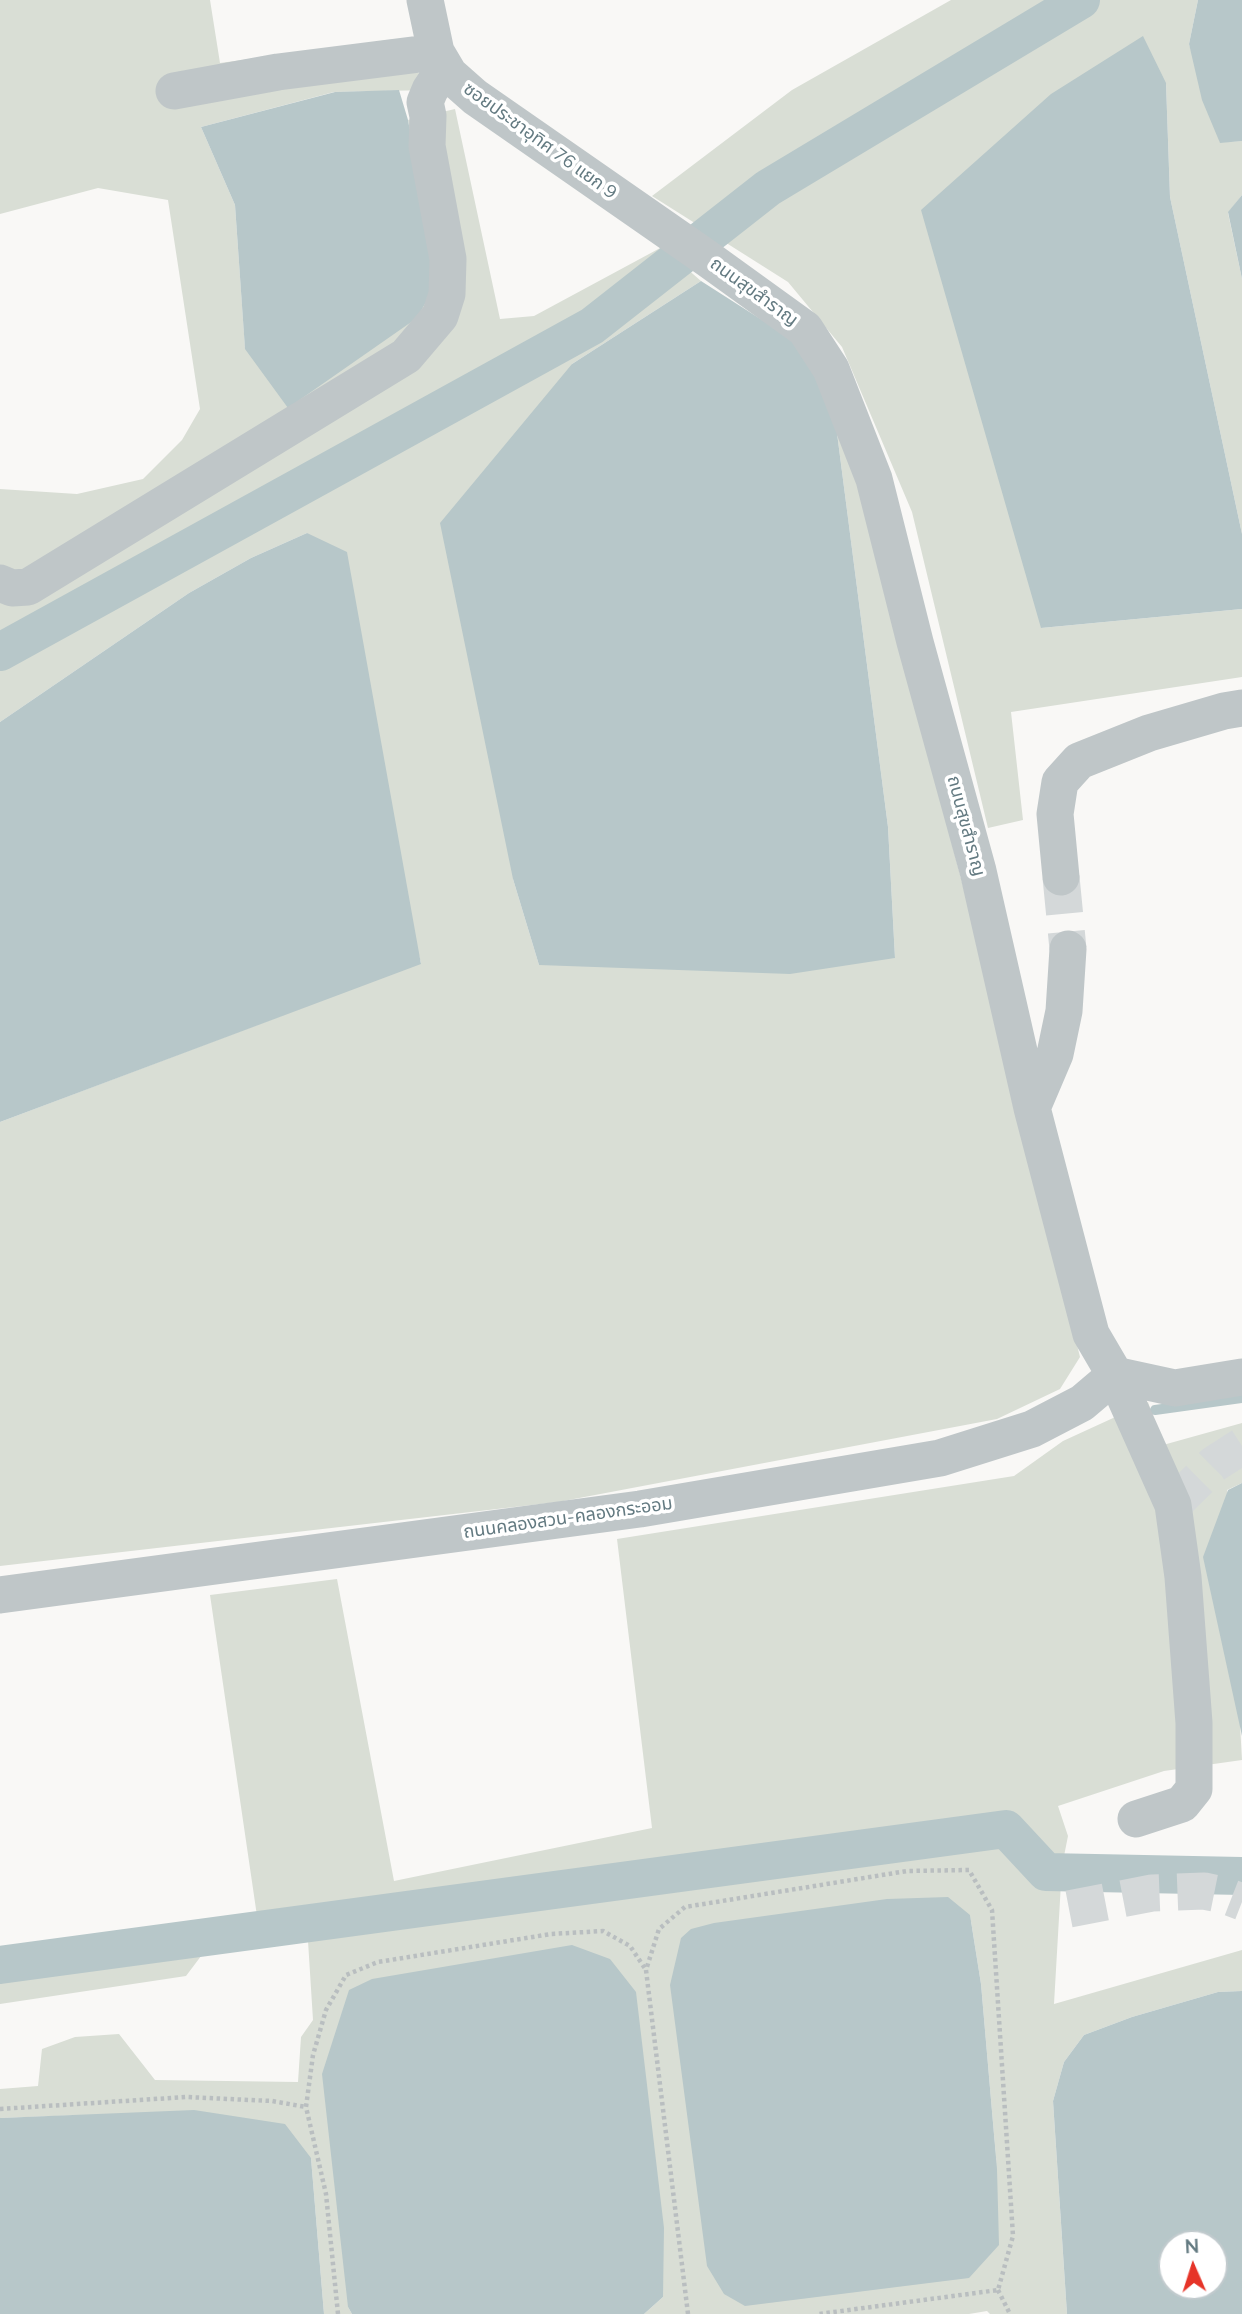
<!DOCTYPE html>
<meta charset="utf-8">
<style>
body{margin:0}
#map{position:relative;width:1242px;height:2314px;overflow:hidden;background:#f9f8f6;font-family:Mulish,sans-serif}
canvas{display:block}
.north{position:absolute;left:1158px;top:2230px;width:70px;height:70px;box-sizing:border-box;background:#fff;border:2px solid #c1cacd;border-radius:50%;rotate:357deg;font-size:19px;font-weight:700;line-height:28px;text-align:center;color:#637a81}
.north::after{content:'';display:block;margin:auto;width:24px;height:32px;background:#e63428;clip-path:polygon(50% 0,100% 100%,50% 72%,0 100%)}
</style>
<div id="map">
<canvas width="1242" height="2314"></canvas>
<div class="north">N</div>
</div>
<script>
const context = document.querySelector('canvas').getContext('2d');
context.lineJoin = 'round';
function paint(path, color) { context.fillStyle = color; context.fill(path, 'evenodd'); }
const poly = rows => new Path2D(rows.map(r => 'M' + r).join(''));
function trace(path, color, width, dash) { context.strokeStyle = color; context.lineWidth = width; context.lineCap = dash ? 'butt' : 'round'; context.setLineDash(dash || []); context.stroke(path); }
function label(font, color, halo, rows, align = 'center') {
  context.font = font + ' Mulish,"Noto Sans Thai",sans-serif'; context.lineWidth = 7; context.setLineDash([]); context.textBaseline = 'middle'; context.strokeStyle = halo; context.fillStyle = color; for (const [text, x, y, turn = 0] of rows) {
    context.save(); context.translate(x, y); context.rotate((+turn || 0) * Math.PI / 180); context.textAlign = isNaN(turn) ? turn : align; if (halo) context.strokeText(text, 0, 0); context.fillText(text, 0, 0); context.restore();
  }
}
paint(poly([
 [0,0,210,0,220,63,396,39,430,90,334,92,201,127,235,205,245,348,437,282,408,120,455,109,500,319,534,316,662,247,701,281,572,364,513,879,539,965,895,958,888,827,834,410,847,442,987,978,1080,1357,1060,1389,997,1419,558,1502,0,1566,0,1122,421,963,307,533,251,558,189,593,0,722,0,489,77,494,143,479,182,440,200,409,168,200,98,188,0,214],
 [951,0,1198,0,1189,44,1220,142,1242,141,1242,195,1228,213,1242,279,1242,534,1170,197,1166,83,1041,628,1242,609,1242,677,1011,712,1023,820,988,828,912,512,842,347,788,282,652,196,792,90],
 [1148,1402,1163,1445,1242,1423,1242,1483,1227,1490,1242,1760,1164,1771,1058,1806,1068,1836,1062,1866,1054,2004,1242,1950,1242,1991,1218,1992,1132,2017,1084,2035,1064,2062,1053,2101,1067,2314,990,2314,987,2311,969,2314,644,2314,663,2297,348,2307,352,2314,324,2314,311,2158,83,2115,0,2118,0,2089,38,2086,42,2049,75,2037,119,2034,155,2080,298,2082,301,2037,313,2020,308,1941,651,1888,1006,1845,1001,1818,257,1916,210,1595,337,1579,394,1881,652,1828,617,1539,1014,1476,1063,1441],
 [970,1915,981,1984,997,2169],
 [229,1919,186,1976,0,2004,0,1950,121,1930]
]), '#d9ded5');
paint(poly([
 [1198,0,1242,0,1242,141,1220,143,1202,100,1189,44],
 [1143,36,1166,83,1170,197,1242,534,1242,609,1041,628,921,210,1051,94],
 [399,90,408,120,437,282,417,318,288,408,245,349,235,205,201,127,335,92],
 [1242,195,1242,279,1228,212],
 [701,281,798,343,834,410,888,827,895,958,790,974,539,965,513,879,440,523,572,364],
 [307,533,347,552,421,964,0,1122,0,722,189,593,251,558],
 [1242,1483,1242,1736,1203,1557,1228,1490],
 [948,1897,970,1915,981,1984,997,2169,999,2245,969,2278,745,2306,724,2294,707,2266,670,1985,681,1938,691,1929,714,1923,887,1899],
 [572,1945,610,1959,636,1992,664,2228,663,2297,644,2314,352,2314,348,2307,322,2074,349,1990,372,1979],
 [1242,1991,1242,2314,1067,2314,1053,2101,1064,2062,1084,2035,1132,2017,1218,1992],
 [1172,2244,1214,2244,1214,2286,1172,2286],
 [194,2110,285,2124,311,2158,324,2314,0,2314,0,2118]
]), '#b7c7c9');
trace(poly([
 [1155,1410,1242,1398]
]), '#b7c7c9', 10);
trace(poly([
 [0,652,592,326,768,188,1081,0],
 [0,1965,1006,1829,1046,1872,1242,1876]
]), '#b7c7c9', 38);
trace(poly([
 [1061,877,1068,949],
 [1173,1505,1214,1464,1242,1446],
 [1069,1909,1152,1893,1204,1891,1224,1895,1242,1902]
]), '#d4d8d9', 37, [37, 18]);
trace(poly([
 [0,2109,186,2097,272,2101,306,2107],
 [998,2290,1010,2314],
 [338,2314,326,2194,306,2107,313,2055,326,2010,346,1975,378,1962,551,1934,603,1931,630,1946,646,1970],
 [688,2314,646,1970,659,1929,685,1907,907,1871,969,1870,992,1910,1013,2236,998,2290,819,2314]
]), '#b9bec0', 4.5, [3.5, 3.5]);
trace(poly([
 [425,0,436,52,449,74,475,97,708,259,805,329,831,369,874,479,915,642,978,871,1032,1108,1091,1334,1115,1375,1175,1388,1242,1377],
 [174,91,278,72,436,52],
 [0,583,12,588,28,587,406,356,440,316,447,294,448,259,427,146,428,116,425,102,430,90,436,81,449,74],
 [1061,877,1055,814,1060,782,1079,761,1149,733,1224,711,1242,708],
 [1032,1108,1055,1054,1064,1011,1068,949],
 [0,1595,640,1509,940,1458,1032,1429,1082,1403,1115,1375,1173,1505,1183,1577,1194,1723,1194,1789,1182,1804,1136,1819]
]), '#bfc6c8', 37);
label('18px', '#637a81', '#fff', [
 ["ซอยประชาอุทิศ 76 แยก 9",540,141,36],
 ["ถนนสุขสำราญ",754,292,36],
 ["ถนนสุขสำราญ",966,826,75],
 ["ถนนคลองสวน-คลองกระออม",568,1518,-8]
]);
</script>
